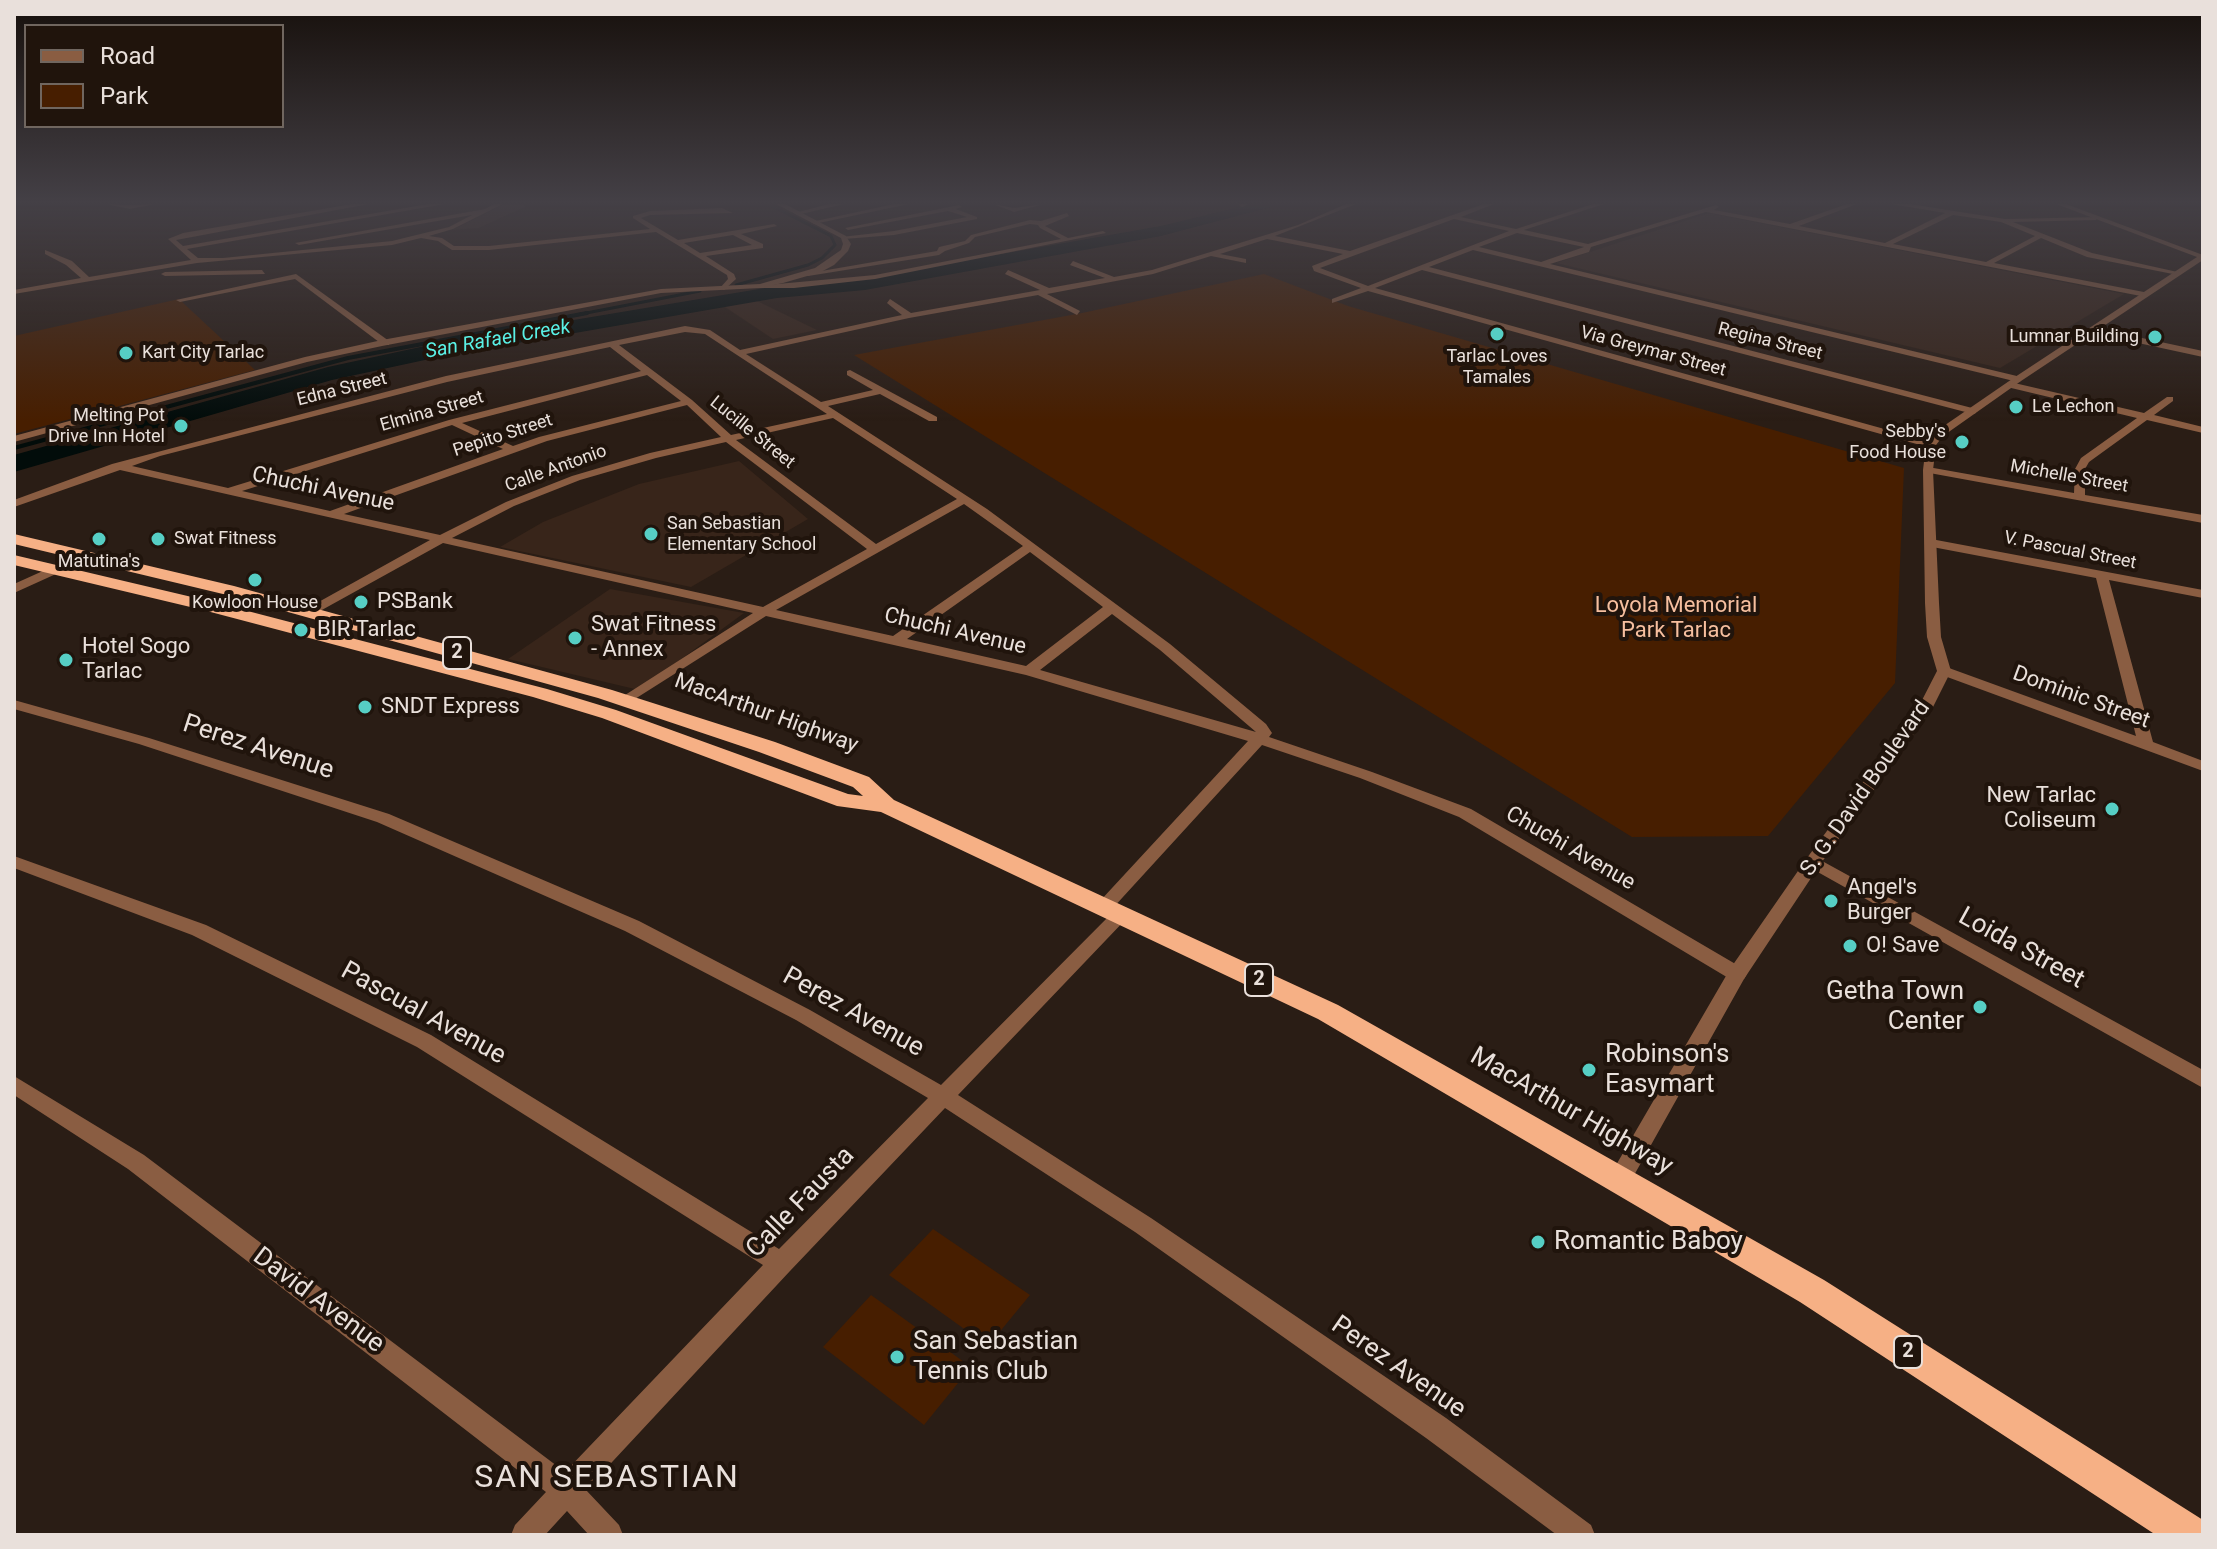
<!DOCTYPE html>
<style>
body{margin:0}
#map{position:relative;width:2217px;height:1549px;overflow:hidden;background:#2a1d15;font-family:Roboto,sans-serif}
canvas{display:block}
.frame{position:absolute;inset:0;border:16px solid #e9e0db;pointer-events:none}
.legend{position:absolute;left:24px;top:24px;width:260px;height:104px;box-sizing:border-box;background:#20140c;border:2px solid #70665f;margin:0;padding:10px 14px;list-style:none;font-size:24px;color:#e9e0db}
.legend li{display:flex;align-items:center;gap:16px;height:40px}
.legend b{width:40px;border:2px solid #70665f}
</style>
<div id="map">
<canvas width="2217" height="1549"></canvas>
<div class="frame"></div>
<ul class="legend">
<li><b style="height:10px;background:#8a5d42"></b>Road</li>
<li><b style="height:22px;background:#471e00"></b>Park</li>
</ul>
</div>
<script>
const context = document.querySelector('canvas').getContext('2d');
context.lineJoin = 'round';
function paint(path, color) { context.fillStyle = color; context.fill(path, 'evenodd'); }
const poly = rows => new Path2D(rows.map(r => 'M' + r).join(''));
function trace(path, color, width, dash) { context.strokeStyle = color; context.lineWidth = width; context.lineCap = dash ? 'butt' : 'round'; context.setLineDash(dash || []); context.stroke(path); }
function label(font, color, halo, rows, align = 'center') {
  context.font = font + ' Roboto,sans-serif'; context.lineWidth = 8; context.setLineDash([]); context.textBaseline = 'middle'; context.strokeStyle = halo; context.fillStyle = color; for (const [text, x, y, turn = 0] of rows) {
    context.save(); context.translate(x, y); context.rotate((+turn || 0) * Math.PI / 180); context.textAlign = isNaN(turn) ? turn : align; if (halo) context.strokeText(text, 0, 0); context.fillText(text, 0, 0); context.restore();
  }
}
paint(poly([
 [504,204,524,204,525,207,479,228,452,230],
 [1709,213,2124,294,2000,368,1556,263],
 [755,300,817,330,773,339,719,303],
 [739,461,808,519,691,587,500,547,543,522,639,484],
 [610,589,744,613,639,690,508,659]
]), '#38251a');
paint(poly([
 [1264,274,1348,306,1904,468,1895,683,1768,836,1632,837,854,355,1082,313],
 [179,299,255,370,14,434,14,336],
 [933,1229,1030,1295,988,1346,889,1275],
 [871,1295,971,1367,924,1425,823,1347]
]), '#471e00');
trace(poly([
 [736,285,808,265,822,258,835,245,831,236,768,204],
 [576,315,700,291]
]), '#020c0a', 3);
trace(poly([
 [14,448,348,358,587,313]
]), '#020c0a', 4);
paint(poly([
 [1252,204,1282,204,1161,236,865,290,777,298,448,355,332,380,14,472,14,455,328,367,448,341,777,286,865,278,1161,226,1252,204]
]), '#020c0a');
paint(poly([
 [106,204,130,205,155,204,130,209,106,204],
 [352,204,369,204,176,240,183,246,428,204,445,204,187,249,198,258,223,258,392,241,449,227,472,215,299,245,295,243,485,209,494,204,503,204,453,229,429,236,442,238,454,246,489,246,650,229,633,218,633,216,650,211,722,208,733,213,650,215,641,218,678,240,774,224,777,226,741,234,763,244,763,248,706,256,734,274,736,279,724,290,720,288,728,279,727,275,656,232,489,250,452,250,438,241,421,238,392,245,197,263,14,294,14,290,81,278,66,265,45,254,45,250,72,261,89,277,191,260,168,239,183,233,352,204],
 [733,235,752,245,700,253,684,243,733,235],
 [829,204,844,204,797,215,794,213,829,204],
 [894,204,909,204,814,224,811,222,894,204],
 [993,204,1014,208,1044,204,1014,212,993,204],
 [1249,204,1242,207,1239,205,1239,204,1249,204],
 [1346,204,1356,204,1275,236,1350,251,1484,204,1494,204,1461,217,1516,229,1593,204,1604,204,1524,230,1588,244,1716,205,1719,207,1714,210,1790,224,1847,204,1857,204,1799,226,1885,243,1945,213,1891,204,1910,204,2005,219,2098,217,2096,220,2013,222,2092,253,2182,273,2178,275,2087,257,2041,238,1994,263,2149,293,2146,297,1706,212,1591,247,1589,252,1550,264,2021,377,2021,381,2018,382,1473,250,1429,267,1976,409,1976,413,1973,414,1422,270,1375,288,1935,443,1935,447,1931,448,1368,291,1332,303,1332,299,1361,288,1314,271,1312,266,1343,254,1267,239,1220,254,1246,259,1246,263,1211,256,1153,274,1047,294,1080,311,1077,315,1038,295,909,318,746,354,821,402,873,390,847,375,847,371,850,370,937,417,937,421,929,421,880,394,828,406,987,509,1170,644,1266,724,1272,733,1269,737,1372,772,1471,809,1744,969,1747,974,1744,979,1737,981,1730,979,1459,817,1360,778,1262,745,1112,909,1100,909,1097,905,1100,901,1248,741,1026,675,766,616,627,704,622,703,620,700,622,697,753,613,443,543,311,616,306,615,306,609,430,540,120,470,14,507,14,500,112,464,446,376,685,326,710,330,740,350,902,315,887,303,890,299,911,313,1040,290,1005,274,1008,270,1049,288,1105,278,1070,265,1073,261,1114,277,1152,270,1298,225,1346,204],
 [1953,215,2001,222,2035,236,1986,262,1893,244,1953,215],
 [1454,219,1509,231,1368,286,1320,268,1454,219],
 [1517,233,1584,247,1541,262,1479,247,1517,233],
 [685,332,705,334,827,414,731,435,692,400,619,345,685,332],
 [610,347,641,371,449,420,228,488,132,466,160,456,447,382,610,347],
 [647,375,681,401,539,437,513,446,462,423,647,375],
 [687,405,721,437,650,453,572,476,506,502,440,535,344,514,547,441,687,405],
 [833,418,957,499,876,544,736,440,833,418],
 [452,425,503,449,330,511,242,491,452,425],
 [726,442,867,549,763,607,452,538,514,506,580,480,656,458,726,442],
 [964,504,1023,546,893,636,776,610,964,504],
 [1030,552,1103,607,1026,666,907,639,1030,552],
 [1112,614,1160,650,1256,732,1040,670,1112,614],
 [959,205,962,207,956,209,977,217,977,219,894,235,844,239,841,237,894,231,967,217,948,211,848,230,845,228,959,205],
 [1067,213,1069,216,1045,226,1068,238,1103,231,1106,233,875,279,794,288,760,288,756,286,875,275,1061,239,1040,228,1038,225,1030,224,975,237,969,243,945,251,939,255,808,276,804,274,937,251,939,247,965,241,971,235,1030,220,1041,221,1067,213],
 [262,270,265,274,165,276,161,274,165,272,262,270],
 [296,274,389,341,389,345,383,345,295,279,180,302,176,300,296,274],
 [2095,328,2203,351,2203,357,2092,333,2091,331,2095,328],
 [2010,382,2144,413,2167,397,2173,397,2173,401,2154,415,2203,427,2203,433,2147,420,2089,462,2085,469,2085,495,2203,515,2203,523,1924,472,1924,468,1928,467,2074,493,2075,469,2081,458,2137,418,2007,387,2007,383,2010,382],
 [1931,539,2203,590,2203,598,2109,580,2153,742,2203,761,2203,771,1939,674,1937,671,1939,668,1949,668,2136,736,2096,578,1927,546,1927,540,1931,539],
 [14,700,149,738,389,814,639,921,810,1010,941,1085,1115,910,1127,910,1130,914,1127,918,958,1095,1151,1218,1446,1418,1591,1525,1595,1535,1557,1535,1426,1438,1135,1232,945,1108,790,1271,586,1490,619,1525,623,1535,589,1535,567,1511,545,1535,511,1535,515,1525,546,1492,128,1169,14,1095,14,1076,144,1155,565,1472,763,1265,417,1047,192,935,14,868,14,856,206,925,431,1035,779,1249,928,1098,796,1020,625,931,377,822,139,744,14,709,14,700],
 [1813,856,2203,1070,2203,1088,1807,866,1804,862,1813,856]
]), '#8a5d42');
paint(poly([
 [776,204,785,204,846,236,851,244,848,251,834,265,821,272,783,283,760,288,661,293,382,346,307,362,14,442,14,436,305,357,382,340,661,289,760,284,815,268,841,250,843,244,841,238,776,204],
 [2056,204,2066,204,2203,255,2203,260,2021,381,1943,436,1936,445,1933,470,1939,603,1941,637,1951,671,1933,707,1819,866,1744,979,1628,1186,1620,1189,1612,1186,1609,1179,1612,1172,1730,969,1807,858,1919,706,1937,671,1927,637,1925,603,1923,470,1926,445,1935,432,2015,377,2197,257,2056,204],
 [85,552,89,553,89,559,14,593,14,584,85,552]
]), '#8a5d42');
paint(poly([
 [14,534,234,586,612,690,775,742,869,777,894,800,1338,1005,1824,1280,2203,1520,2203,1535,2156,1535,1800,1302,1318,1019,881,812,837,806,602,718,533,697,203,610,14,565,14,555,213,602,547,689,616,710,848,794,863,796,853,787,759,752,598,698,223,594,14,544,14,534]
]), '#f6b085');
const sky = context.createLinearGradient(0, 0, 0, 421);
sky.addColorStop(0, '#17100c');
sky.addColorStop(0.48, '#444046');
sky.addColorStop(1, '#44404600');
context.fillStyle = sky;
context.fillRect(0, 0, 2217, 421);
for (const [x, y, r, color] of [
 [1497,334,8,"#56cec4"],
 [2155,337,8,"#56cec4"],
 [126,353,8,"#56cec4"],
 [2016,407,8,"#56cec4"],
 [181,426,8,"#56cec4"],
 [1962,442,8,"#56cec4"],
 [651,534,8,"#56cec4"],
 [99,539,8,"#56cec4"],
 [158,539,8,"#56cec4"],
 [255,580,8,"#56cec4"],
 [361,602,8,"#56cec4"],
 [301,630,8,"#56cec4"],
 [575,638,8,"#56cec4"],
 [66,660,8,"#56cec4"],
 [365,707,8,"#56cec4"],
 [2112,809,8,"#56cec4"],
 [1831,901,8,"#56cec4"],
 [1850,946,8,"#56cec4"],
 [1980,1007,8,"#56cec4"],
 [1589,1070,8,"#56cec4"],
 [1538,1242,8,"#56cec4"],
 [897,1357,8,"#56cec4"]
]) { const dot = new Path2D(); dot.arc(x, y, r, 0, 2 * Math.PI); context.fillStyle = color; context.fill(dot); trace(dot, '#20140c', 3); }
label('18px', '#e9e0db', '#20140c', [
 ["Lumnar Building",2139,337,"right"],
 ["Kart City Tarlac",142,353],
 ["Tarlac Loves",1497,357,"center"],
 ["Tamales",1497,378,"center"],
 ["Le Lechon",2032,407],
 ["Melting Pot",165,416,"right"],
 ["Drive Inn Hotel",165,437,"right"],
 ["Sebby's",1946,432,"right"],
 ["Food House",1946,453,"right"],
 ["San Sebastian",667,524],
 ["Elementary School",667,545],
 ["Swat Fitness",174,539],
 ["Matutina's",99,562,"center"],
 ["Kowloon House",255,603,"center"]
], 'left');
label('18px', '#e9e0db', '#20140c', [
 ["Regina Street",1770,342,14],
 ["Via Greymar Street",1653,352,15],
 ["Edna Street",342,390,-14],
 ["Elmina Street",432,412,-16],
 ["Lucille Street",752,433,39],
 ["Pepito Street",503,436,-18],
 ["Calle Antonio",556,469,-20],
 ["Michelle Street",2069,477,10],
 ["V. Pascual Street",2070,551,11]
]);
label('italic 20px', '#5af1e6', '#20140c', [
 ["San Rafael Creek",498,340,-10]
]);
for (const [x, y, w] of [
 [457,653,28],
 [1259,980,28],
 [1908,1352,28]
]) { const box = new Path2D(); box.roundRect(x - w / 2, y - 16, w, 32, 6); context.fillStyle = '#20140c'; context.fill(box); trace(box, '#e9e0db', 2); }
label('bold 20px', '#e9e0db', null, [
 ["2",457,653],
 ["2",1259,980],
 ["2",1908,1352]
]);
label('22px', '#e9e0db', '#20140c', [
 ["Chuchi Avenue",323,490,12],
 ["Chuchi Avenue",955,632,13],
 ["Dominic Street",2081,698,20],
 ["MacArthur Highway",766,714,20],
 ["S. G. David Boulevard",1866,789,-55],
 ["Chuchi Avenue",1570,849,30]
]);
label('22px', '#e9e0db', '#20140c', [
 ["PSBank",377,602],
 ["Swat Fitness",591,625],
 ["- Annex",591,650],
 ["BIR Tarlac",317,630],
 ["Hotel Sogo",82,647],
 ["Tarlac",82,672],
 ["SNDT Express",381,707],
 ["New Tarlac",2096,796,"right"],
 ["Coliseum",2096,821,"right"],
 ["Angel's",1847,888],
 ["Burger",1847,913],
 ["O! Save",1866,946]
], 'left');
label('22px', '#f6bf9f', '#20140c', [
 ["Loyola Memorial",1676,606],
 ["Park Tarlac",1676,631]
]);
label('26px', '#e9e0db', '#20140c', [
 ["Perez Avenue",258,748,18],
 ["Loida Street",2021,949,29],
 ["Perez Avenue",853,1013,29],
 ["Pascual Avenue",423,1014,29],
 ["MacArthur Highway",1571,1112,30],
 ["Calle Fausta",801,1203,-46],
 ["David Avenue",318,1301,37],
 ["Perez Avenue",1398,1368,35]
]);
label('26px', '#e9e0db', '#20140c', [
 ["Getha Town",1964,992,"right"],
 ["Center",1964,1022,"right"],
 ["Robinson's",1605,1055],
 ["Easymart",1605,1085],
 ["Romantic Baboy",1554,1242],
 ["San Sebastian",913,1342],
 ["Tennis Club",913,1372]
], 'left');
context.letterSpacing = '2px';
label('32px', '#e9e0db', '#20140c', [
 ["SAN SEBASTIAN",607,1479]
]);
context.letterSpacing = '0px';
</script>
